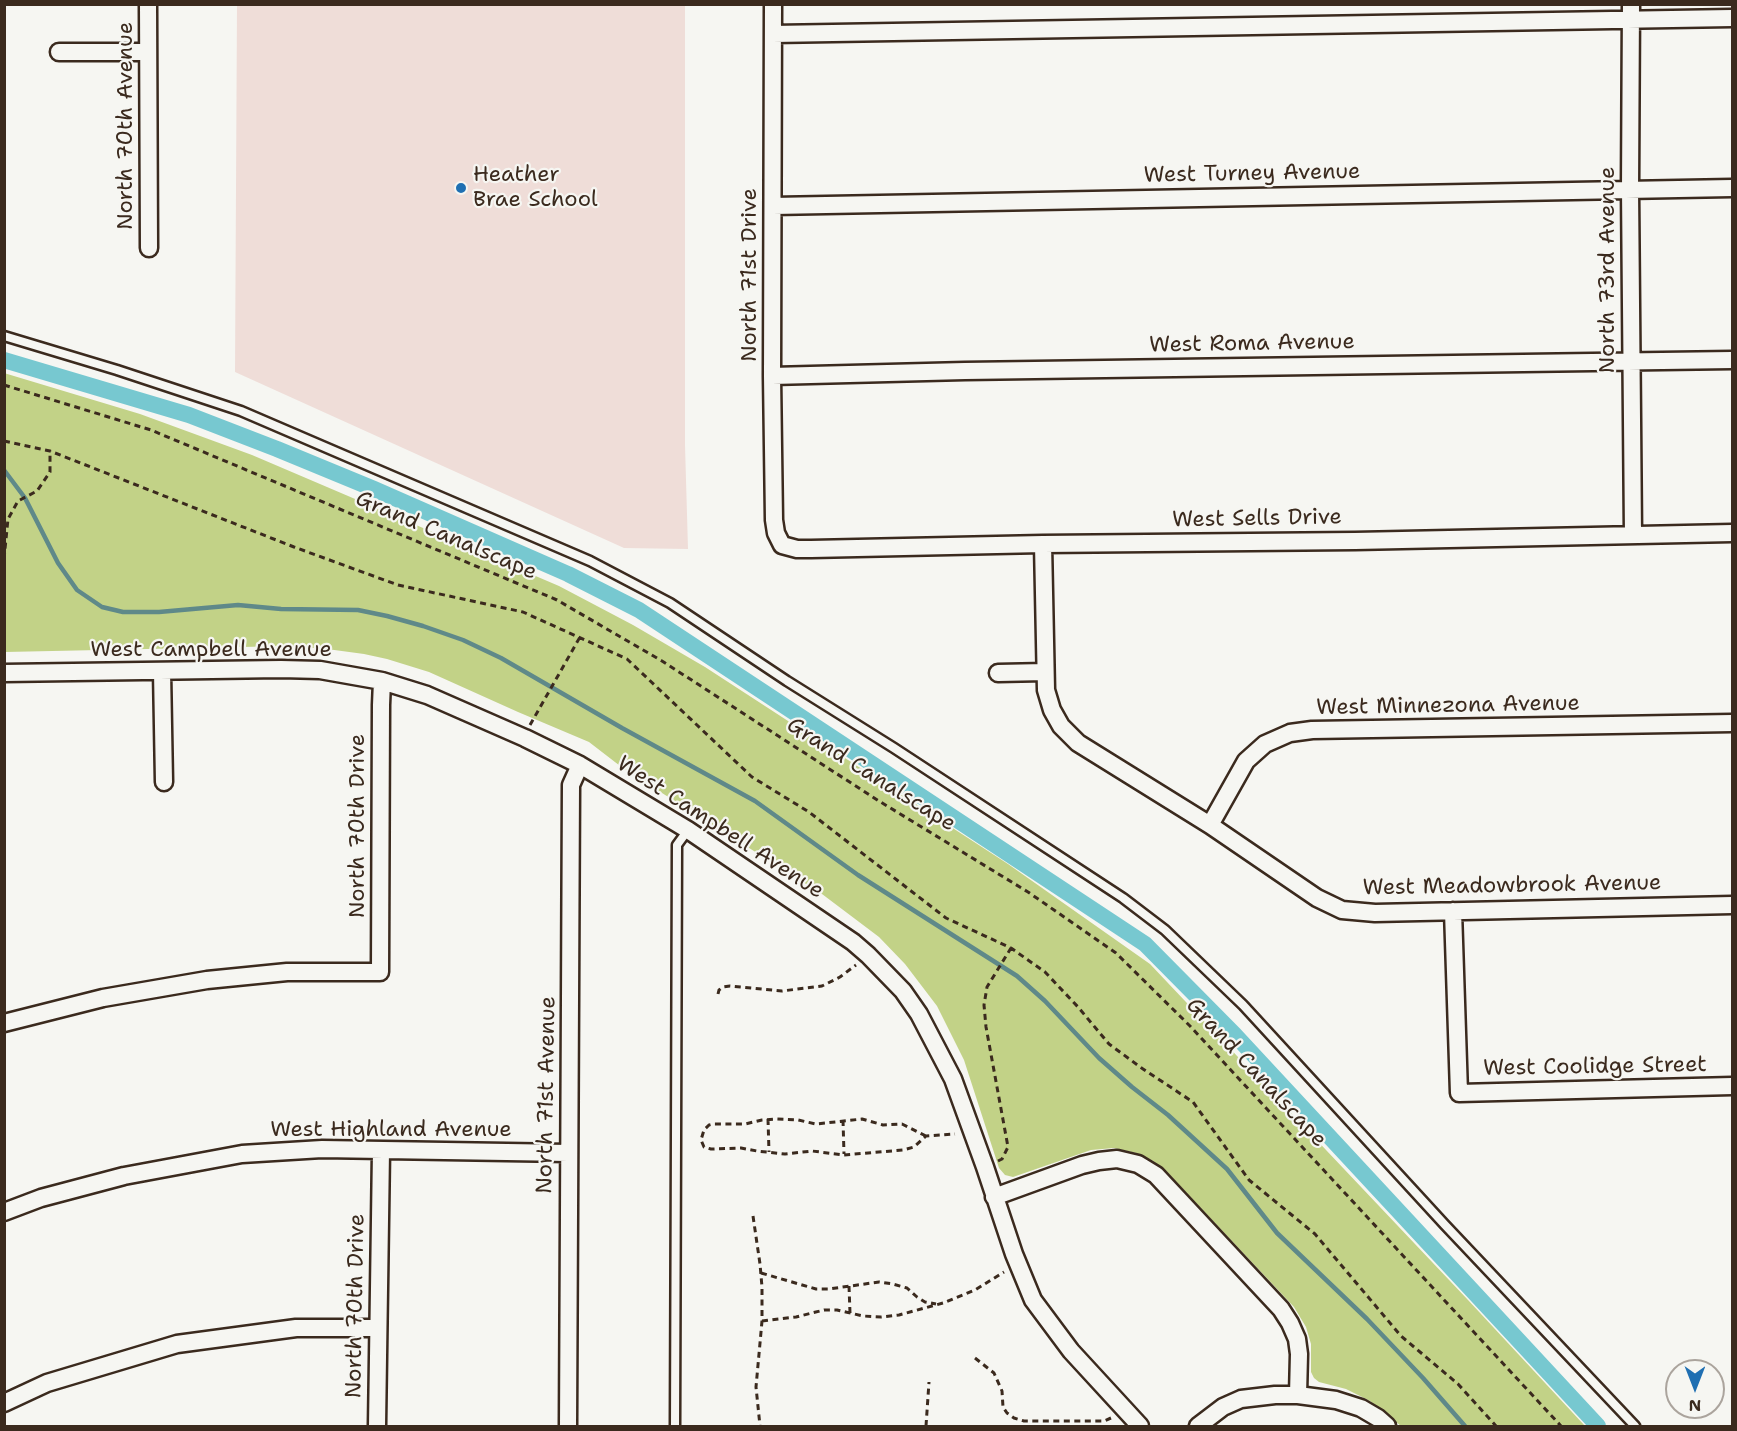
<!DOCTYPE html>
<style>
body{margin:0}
#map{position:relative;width:1737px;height:1431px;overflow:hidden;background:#f6f6f2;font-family:"Shantell Sans",sans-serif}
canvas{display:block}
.frame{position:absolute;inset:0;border:6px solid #3b2a1e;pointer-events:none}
.north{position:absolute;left:1665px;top:1359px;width:60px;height:60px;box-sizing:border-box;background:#f6f6f2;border:2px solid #aba49d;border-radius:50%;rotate:180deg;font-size:16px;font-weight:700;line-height:24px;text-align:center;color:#3b2a1e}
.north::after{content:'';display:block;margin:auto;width:21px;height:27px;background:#1f6fb2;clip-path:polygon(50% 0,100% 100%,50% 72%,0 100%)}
</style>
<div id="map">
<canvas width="1737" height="1431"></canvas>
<div class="frame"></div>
<div class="north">N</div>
</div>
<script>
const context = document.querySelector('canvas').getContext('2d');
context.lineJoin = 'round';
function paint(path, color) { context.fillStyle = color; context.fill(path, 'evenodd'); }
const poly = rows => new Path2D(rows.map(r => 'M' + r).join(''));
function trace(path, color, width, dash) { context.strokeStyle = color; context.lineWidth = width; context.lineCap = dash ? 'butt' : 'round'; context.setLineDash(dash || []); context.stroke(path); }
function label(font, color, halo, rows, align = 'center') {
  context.font = font + ' "Shantell Sans",sans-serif'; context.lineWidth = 4.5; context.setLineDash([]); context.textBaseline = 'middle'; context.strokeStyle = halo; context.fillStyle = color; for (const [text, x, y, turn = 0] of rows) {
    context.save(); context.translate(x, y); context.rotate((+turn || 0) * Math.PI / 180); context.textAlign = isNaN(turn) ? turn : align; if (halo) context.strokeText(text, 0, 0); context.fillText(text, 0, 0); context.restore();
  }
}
paint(poly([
 [237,5,685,5,685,445,688,549,624,548,235,372]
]), '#efddd8');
paint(poly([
 [4,373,140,414,252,455,559,586,633,625,705,667,1008,864,1150,964,1468,1300,1585,1426,1401,1426,1370,1401,1346,1389,1319,1382,1314,1378,1311,1372,1311,1344,1306,1327,1294,1307,1166,1171,1153,1161,1136,1153,1114,1148,1091,1150,1013,1177,1005,1175,999,1168,964,1060,937,1006,905,964,879,937,822,894,624,769,589,742,518,712,429,672,387,659,364,654,327,649,289,646,5,652]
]), '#c2d287');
trace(poly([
 [4,470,25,498,58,563,77,590,102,607,123,612,159,612,238,605,281,609,358,610,387,616,423,626,463,640,501,658,622,728,755,801,858,875,1017,976,1045,1001,1099,1058,1132,1087,1168,1115,1227,1169,1277,1233,1367,1319,1423,1378,1465,1426]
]), '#5f8989', 4.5);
trace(poly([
 [4,360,189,415,277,449,374,489,568,574,639,610,1145,944,1235,1035,1598,1426]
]), '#77c8d0', 16);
const service = poly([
 [4,336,117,370,241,411,590,561,670,603,787,681,894,748,1123,898,1165,930,1243,1005,1445,1225,1635,1426],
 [675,1426,677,845,688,830]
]);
const minor = poly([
 [148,4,149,248],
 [773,4,772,376,774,520,776,533,782,545,797,549,811,549,1043,544,1355,541,1732,533],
 [1631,4,1630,189,1633,535],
 [773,34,1732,18],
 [59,52,148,52],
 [773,206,1732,188],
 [772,376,965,371,1732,360],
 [1043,544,1046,690,1052,710,1061,726,1078,743,1210,825,1317,898,1342,910,1375,913,1732,905],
 [162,671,164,782],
 [4,673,281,669,320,670,382,681,427,695,525,738,580,765,688,830,853,942,868,955,903,991,919,1014,953,1079,985,1167,1014,1254,1033,1300,1071,1351,1140,1426],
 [998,673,1045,672],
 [1210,825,1246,761,1265,744,1290,733,1312,730,1732,723],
 [1453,911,1459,1093,1732,1086],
 [4,1023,103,998,207,980,287,972,380,972,381,705,382,681],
 [994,1197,1082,1165,1099,1161,1117,1159,1138,1164,1156,1175,1281,1309,1290,1323,1297,1339,1299,1354,1298,1395],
 [4,1212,41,1198,124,1176,242,1154,322,1149,568,1153],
 [4,1403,47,1383,177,1344,296,1328,378,1328],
 [377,1426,381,1151],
 [568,1426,571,785,580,765],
 [1198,1426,1223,1407,1241,1399,1275,1395,1298,1395,1336,1400,1361,1408,1378,1418,1387,1426]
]);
trace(service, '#3b2a1e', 13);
trace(minor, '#3b2a1e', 21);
trace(poly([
 [4,385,151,430,557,600,662,661,879,801,1028,892,1116,953,1190,1026,1561,1426],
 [4,441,50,451,294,547,398,585,523,612,627,659,752,777,809,812,946,918,1011,948,1045,972,1078,1007,1109,1044,1143,1069,1193,1102,1249,1180,1315,1234,1401,1336,1458,1384,1496,1426],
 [4,559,8,519,18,501,37,491,50,472,50,451],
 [530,725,580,637],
 [718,994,719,990,723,987,730,986,782,991,822,986,840,977,856,965],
 [768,1119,769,1152],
 [843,1120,844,1154],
 [926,1136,902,1124,883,1125,862,1119,816,1124,798,1120,776,1119,762,1120,745,1124,713,1124,709,1125,704,1130,701,1140,704,1147,711,1149,741,1148,757,1151,785,1154,812,1151,844,1155,903,1150,914,1147,926,1136,955,1134],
 [998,1161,1002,1159,1008,1147,986,1027,984,1005,987,987,1011,948],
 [753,1216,760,1264,762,1287,762,1321,756,1387,760,1426],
 [761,1273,816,1289,829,1289,879,1282,893,1284,907,1288,917,1297,925,1302,936,1304],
 [849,1286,850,1313],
 [762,1321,796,1317,824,1310,837,1310,863,1316,881,1317,899,1315,943,1303,975,1290,1004,1272],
 [975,1358,994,1373,1002,1391,1003,1407,1007,1413,1014,1418,1024,1421,1104,1421,1111,1418],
 [926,1426,929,1382]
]), '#3b2a1e', 3, [6, 4.5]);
trace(service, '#f6f6f2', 8);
trace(minor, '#f6f6f2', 16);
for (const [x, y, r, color] of [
 [461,188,6,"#1f6fb2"]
]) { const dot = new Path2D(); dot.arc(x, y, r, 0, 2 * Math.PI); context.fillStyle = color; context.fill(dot); trace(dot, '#f6f6f2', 2); }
label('22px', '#3b2a1e', '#f6f6f2', [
 ["North 70th Avenue",126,126,-90],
 ["West Turney Avenue",1252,174,-1],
 ["North 73rd Avenue",1608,270,-90],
 ["North 71st Drive",750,275,-90],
 ["West Roma Avenue",1252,344,-1],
 ["West Sells Drive",1257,519,-1],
 ["Grand Canalscape",446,536,23],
 ["West Campbell Avenue",211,650],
 ["West Minnezona Avenue",1448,706,-1],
 ["Grand Canalscape",871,775,32],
 ["North 70th Drive",358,826,-90],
 ["West Campbell Avenue",720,828,33],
 ["West Meadowbrook Avenue",1512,886,-1],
 ["West Coolidge Street",1595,1067,-1],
 ["Grand Canalscape",1256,1073,47],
 ["North 71st Avenue",547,1095,-89],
 ["West Highland Avenue",391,1130],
 ["North 70th Drive",356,1306,-89]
]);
label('22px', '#3b2a1e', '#f6f6f2', [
 ["Heather",473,175],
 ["Brae School",473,200]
], 'left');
</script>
